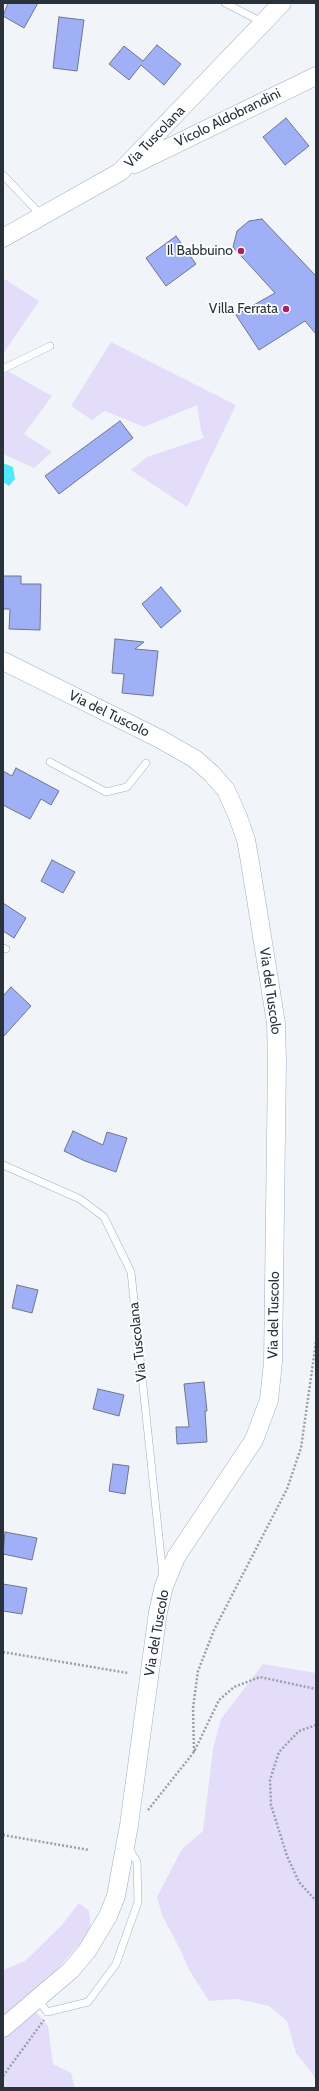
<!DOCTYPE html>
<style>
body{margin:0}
#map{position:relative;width:319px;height:2091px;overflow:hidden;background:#f1f5fa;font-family:Cabin,sans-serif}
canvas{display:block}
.frame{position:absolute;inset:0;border:4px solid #29313b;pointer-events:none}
</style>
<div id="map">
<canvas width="319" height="2091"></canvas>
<div class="frame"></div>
</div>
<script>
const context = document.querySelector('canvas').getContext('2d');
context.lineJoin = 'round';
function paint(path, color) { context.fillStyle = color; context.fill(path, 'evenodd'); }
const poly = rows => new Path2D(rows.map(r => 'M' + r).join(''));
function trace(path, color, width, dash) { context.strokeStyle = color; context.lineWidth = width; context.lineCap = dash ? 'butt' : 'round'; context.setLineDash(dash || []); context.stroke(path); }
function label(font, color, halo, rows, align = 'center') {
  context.font = font + ' Cabin,sans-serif'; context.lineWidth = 3.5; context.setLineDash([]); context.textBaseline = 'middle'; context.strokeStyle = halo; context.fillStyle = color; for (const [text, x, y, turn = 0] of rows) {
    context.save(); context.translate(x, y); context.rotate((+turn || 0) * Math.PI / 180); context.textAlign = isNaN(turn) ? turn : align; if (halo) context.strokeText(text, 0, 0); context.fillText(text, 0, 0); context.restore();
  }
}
paint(poly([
 [3,278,39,301,3,354],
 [111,342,236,405,187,507,131,470,147,457,204,438,201,430,197,405,144,427,105,411,92,420,71,406],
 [8,371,52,396,24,434,52,452,34,468,3,454,3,374],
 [263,1664,316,1673,316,2081,312,2073,296,2053,287,2021,269,2006,237,1999,209,2001,189,1970,181,1951,162,1915,157,1897,182,1849,203,1831,213,1749,221,1719],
 [79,1903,89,1911,91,1931,55,1972,24,1998,48,2026,53,2064,71,2073,75,2088,3,2088,3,1970,25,1961,61,1926]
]), '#e3ddf9');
paint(poly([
 [3,463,13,467,15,479,9,486,3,482]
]), '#51e8fe');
const building = poly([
 [8,3,38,3,24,28,3,16,8,3],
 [59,17,84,20,77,71,53,68,59,17],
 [157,45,181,64,164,85,141,65,129,80,109,64,124,46,143,61,157,45],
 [286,118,309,146,285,165,263,137,286,118],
 [262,219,316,276,316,334,305,321,259,350,236,315,275,293,233,247,237,231,249,221,262,219],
 [176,236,196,264,166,286,146,258,176,236],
 [120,421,133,438,59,494,45,476,120,421],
 [3,576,21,576,21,584,41,584,40,630,9,629,10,609,3,609,3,576],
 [161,587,181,611,161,628,142,604,161,587],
 [115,639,144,642,135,649,158,651,153,696,122,693,124,674,112,673,115,639],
 [16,768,59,791,51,805,41,799,30,819,3,805,3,771,12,776,16,768],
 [52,860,75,872,63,893,41,881,52,860],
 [3,903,26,918,14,938,3,931,3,903],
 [11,987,31,1006,3,1037,3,996,11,987],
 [73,1131,103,1145,107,1132,127,1138,116,1172,85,1161,64,1151,73,1131],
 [17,1285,38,1290,32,1313,12,1308,17,1285],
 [204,1382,207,1411,205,1411,207,1442,177,1444,176,1427,189,1427,184,1384,204,1382],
 [98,1389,124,1395,119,1416,93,1409,98,1389],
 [113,1464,129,1466,125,1494,109,1491,113,1464],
 [5,1532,37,1538,32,1560,3,1554,5,1532],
 [3,1584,27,1588,22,1614,3,1611,3,1584]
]);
paint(building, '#a0b0f6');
trace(building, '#6e758e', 1);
const lane = poly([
 [225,3,262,22],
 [3,175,41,215],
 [3,369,50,346],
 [50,762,106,792,127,787,146,763],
 [3,948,6,949],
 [3,1165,80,1199,104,1217,131,1272,163,1576],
 [38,1999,47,2012,88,2002,116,1964,138,1902,137,1862,128,1847]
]);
const secondary = poly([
 [135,164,316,76],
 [3,238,120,172,282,3],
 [3,661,160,739,195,759,211,773,226,790,238,817,246,840,250,862,276,1023,277,1061,273,1362,269,1400,254,1440,176,1557,164,1586,158,1612,129,1825,116,1896,108,1916,87,1951,71,1970,3,2028]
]);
trace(lane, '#9cafc6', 8);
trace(secondary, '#9cafc6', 19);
trace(poly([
 [3,1652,128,1673],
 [316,1725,299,1731,279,1752,270,1780,271,1805,287,1856,299,1882,316,1901],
 [194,1752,193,1708,198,1671,214,1630,287,1489,301,1448,316,1342],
 [148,1810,194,1752,219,1700,234,1687,260,1677,316,1689],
 [3,1835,89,1850],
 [3,2076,44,2020]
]), '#9aa0a7', 2.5, [2, 2]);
trace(lane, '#fff', 7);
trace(secondary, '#fff', 18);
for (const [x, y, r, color] of [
 [241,251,4,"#ac1f5c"],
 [286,309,4,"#ac1f5c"]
]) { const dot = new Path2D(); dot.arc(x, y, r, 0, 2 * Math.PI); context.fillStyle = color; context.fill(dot); trace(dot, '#fff', 1.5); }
label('14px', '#29313b', '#fff', [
 ["Vicolo Aldobrandini",228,118,-26],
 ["Via Tuscolana",155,137,-46],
 ["Via del Tuscolo",109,714,26],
 ["Via del Tuscolo",270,991,82],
 ["Via del Tuscolo",274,1315,-89],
 ["Via Tuscolana",138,1342,-96],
 ["Via del Tuscolo",157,1633,-80]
]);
label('14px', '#29313b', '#fff', [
 ["Il Babbuino",233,251],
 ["Villa Ferrata",278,309]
], 'right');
</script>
